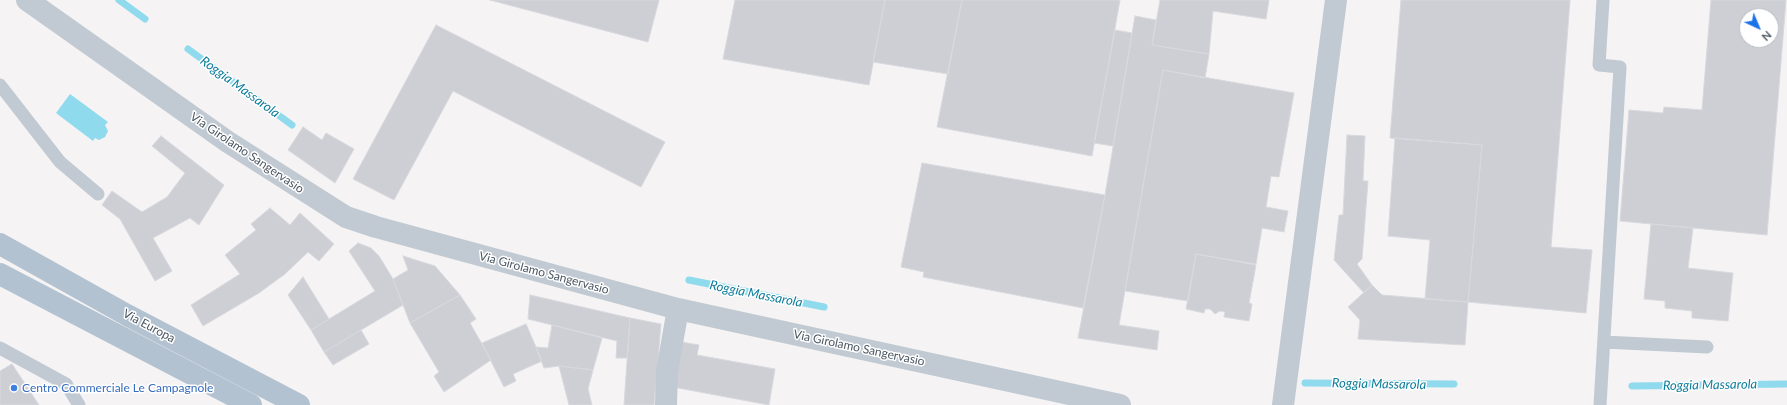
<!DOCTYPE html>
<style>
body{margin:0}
#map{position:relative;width:1787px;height:405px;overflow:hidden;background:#f5f3f3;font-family:Lato,sans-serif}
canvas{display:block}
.north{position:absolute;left:1739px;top:8px;width:40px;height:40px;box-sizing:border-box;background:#fff;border:1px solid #b7bbc0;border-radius:50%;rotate:136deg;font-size:11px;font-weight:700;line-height:16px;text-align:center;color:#4a5661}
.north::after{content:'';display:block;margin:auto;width:14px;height:18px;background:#1a73e8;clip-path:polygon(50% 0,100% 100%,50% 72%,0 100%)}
</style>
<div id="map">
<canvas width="1787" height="405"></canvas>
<div class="north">N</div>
</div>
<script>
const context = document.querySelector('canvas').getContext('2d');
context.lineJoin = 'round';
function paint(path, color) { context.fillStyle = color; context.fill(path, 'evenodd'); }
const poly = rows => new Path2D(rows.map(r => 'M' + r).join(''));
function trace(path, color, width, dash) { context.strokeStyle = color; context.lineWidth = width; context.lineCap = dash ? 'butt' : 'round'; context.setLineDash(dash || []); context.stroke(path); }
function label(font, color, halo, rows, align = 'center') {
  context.font = font + ' Lato,sans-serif'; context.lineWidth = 3; context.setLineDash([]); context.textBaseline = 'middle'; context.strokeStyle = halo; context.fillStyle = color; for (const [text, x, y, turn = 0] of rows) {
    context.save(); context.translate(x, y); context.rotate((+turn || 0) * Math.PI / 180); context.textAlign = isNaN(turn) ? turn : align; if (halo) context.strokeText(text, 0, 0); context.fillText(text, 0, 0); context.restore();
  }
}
paint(poly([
 [70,94,108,122,105,125,108,131,105,137,99,140,95,138,93,141,56,113]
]), '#90daee');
trace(poly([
 [119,0,145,19],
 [188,49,292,125],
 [689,280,824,307],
 [1305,383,1454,384],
 [1632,386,1787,384]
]), '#90daee', 7);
const building = poly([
 [490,0,659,0,648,42,490,0],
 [735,0,885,0,869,85,723,59,735,0],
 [885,0,962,0,948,74,873,62,885,0],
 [962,0,1120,0,1092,156,937,127,962,0],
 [1160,0,1269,0,1266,19,1213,11,1209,54,1152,45,1160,0],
 [1401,0,1570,0,1551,247,1592,250,1586,313,1468,302,1482,145,1390,138,1401,0],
 [1711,0,1786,0,1767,235,1620,221,1629,110,1663,113,1664,107,1702,110,1711,0],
 [1747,16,1771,16,1771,40,1747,40,1747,16],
 [1135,16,1156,20,1152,45,1209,54,1205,78,1163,70,1119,325,1159,331,1157,350,1078,338,1105,195,1135,16],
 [436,25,665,142,641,187,453,91,394,200,353,179,436,25],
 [1115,30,1132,33,1113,146,1094,143,1115,30],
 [1163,70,1294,93,1279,177,1271,176,1266,207,1288,211,1284,232,1262,228,1256,264,1196,254,1188,301,1125,291,1163,70],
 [303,127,322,140,326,133,354,149,335,183,288,150,303,127],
 [1347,135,1365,136,1363,181,1368,181,1362,259,1357,264,1372,285,1364,293,1334,260,1339,215,1343,215,1347,135],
 [161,136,224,185,199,225,190,218,153,238,172,271,155,281,120,219,102,205,112,191,142,212,167,197,185,173,152,146,161,136],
 [1395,138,1482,145,1468,302,1425,299,1430,240,1388,236,1395,138],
 [922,163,1105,195,1083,308,923,277,924,272,901,267,922,163],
 [270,208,290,225,300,213,334,244,319,261,308,252,285,274,259,293,203,326,191,305,240,274,225,255,256,230,251,224,270,208],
 [1651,224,1693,228,1688,268,1733,273,1728,321,1692,318,1692,311,1665,308,1665,301,1644,299,1651,224],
 [358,243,371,248,379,256,393,279,403,305,324,352,311,330,375,291,349,251,358,243],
 [1196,254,1256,265,1249,303,1252,304,1249,321,1224,317,1225,312,1220,311,1215,314,1210,309,1205,309,1204,313,1186,309,1196,254],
 [403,256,435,266,460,295,410,323,393,279,408,270,403,256],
 [303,277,329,319,311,330,288,295,303,277],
 [1372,285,1382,295,1468,302,1465,345,1358,339,1360,320,1348,307,1372,285],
 [460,295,476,319,470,323,491,360,444,392,434,376,439,372,410,323,460,295],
 [530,295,630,318,627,358,616,358,617,341,528,319,530,295],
 [630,318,661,324,654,405,624,405,630,318],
 [526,324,542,361,513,374,516,381,504,387,482,343,526,324],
 [552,325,602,338,593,370,559,366,544,368,536,347,548,348,552,325],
 [361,330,369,344,333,365,324,352,361,330],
 [681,342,699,345,697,355,775,369,769,405,673,387,681,342],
 [12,364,39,405,0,405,0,371,12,364],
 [559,366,593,370,588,389,592,405,569,405,559,366]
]);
paint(building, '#cdcfd5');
trace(building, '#d7d9de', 1);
trace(poly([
 [0,85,60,162,98,194],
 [1604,342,1707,347],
 [0,348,66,384,79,405],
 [1600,405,1620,67,1599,65,1603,0]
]), '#c1cad2', 13);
trace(poly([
 [27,0,228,142,346,217,376,227,678,309,1120,405],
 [666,405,667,371,678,309],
 [1283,405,1336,0]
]), '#c1cad2', 22);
trace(poly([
 [0,244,127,315,299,405],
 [0,274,251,405]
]), '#b3c2d1', 22);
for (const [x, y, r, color] of [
 [14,388,4,"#3f7fe0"]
]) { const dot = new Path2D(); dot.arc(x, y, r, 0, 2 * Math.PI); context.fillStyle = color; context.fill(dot); trace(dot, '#fff', 1.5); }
label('12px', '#4a5661', '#fff', [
 ["Via Girolamo Sangervasio",247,153,34],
 ["Via Girolamo Sangervasio",544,273,15],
 ["Via Europa",149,326,28],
 ["Via Girolamo Sangervasio",859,348,12]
]);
label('12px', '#366cbe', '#fff', [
 ["Centro Commerciale Le Campagnole",22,388]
], 'left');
label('italic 13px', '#0c7c9b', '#fff', [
 ["Roggia Massarola",240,87,36],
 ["Roggia Massarola",756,294,11],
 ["Roggia Massarola",1379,384,1],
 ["Roggia Massarola",1710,385,-1]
]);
</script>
